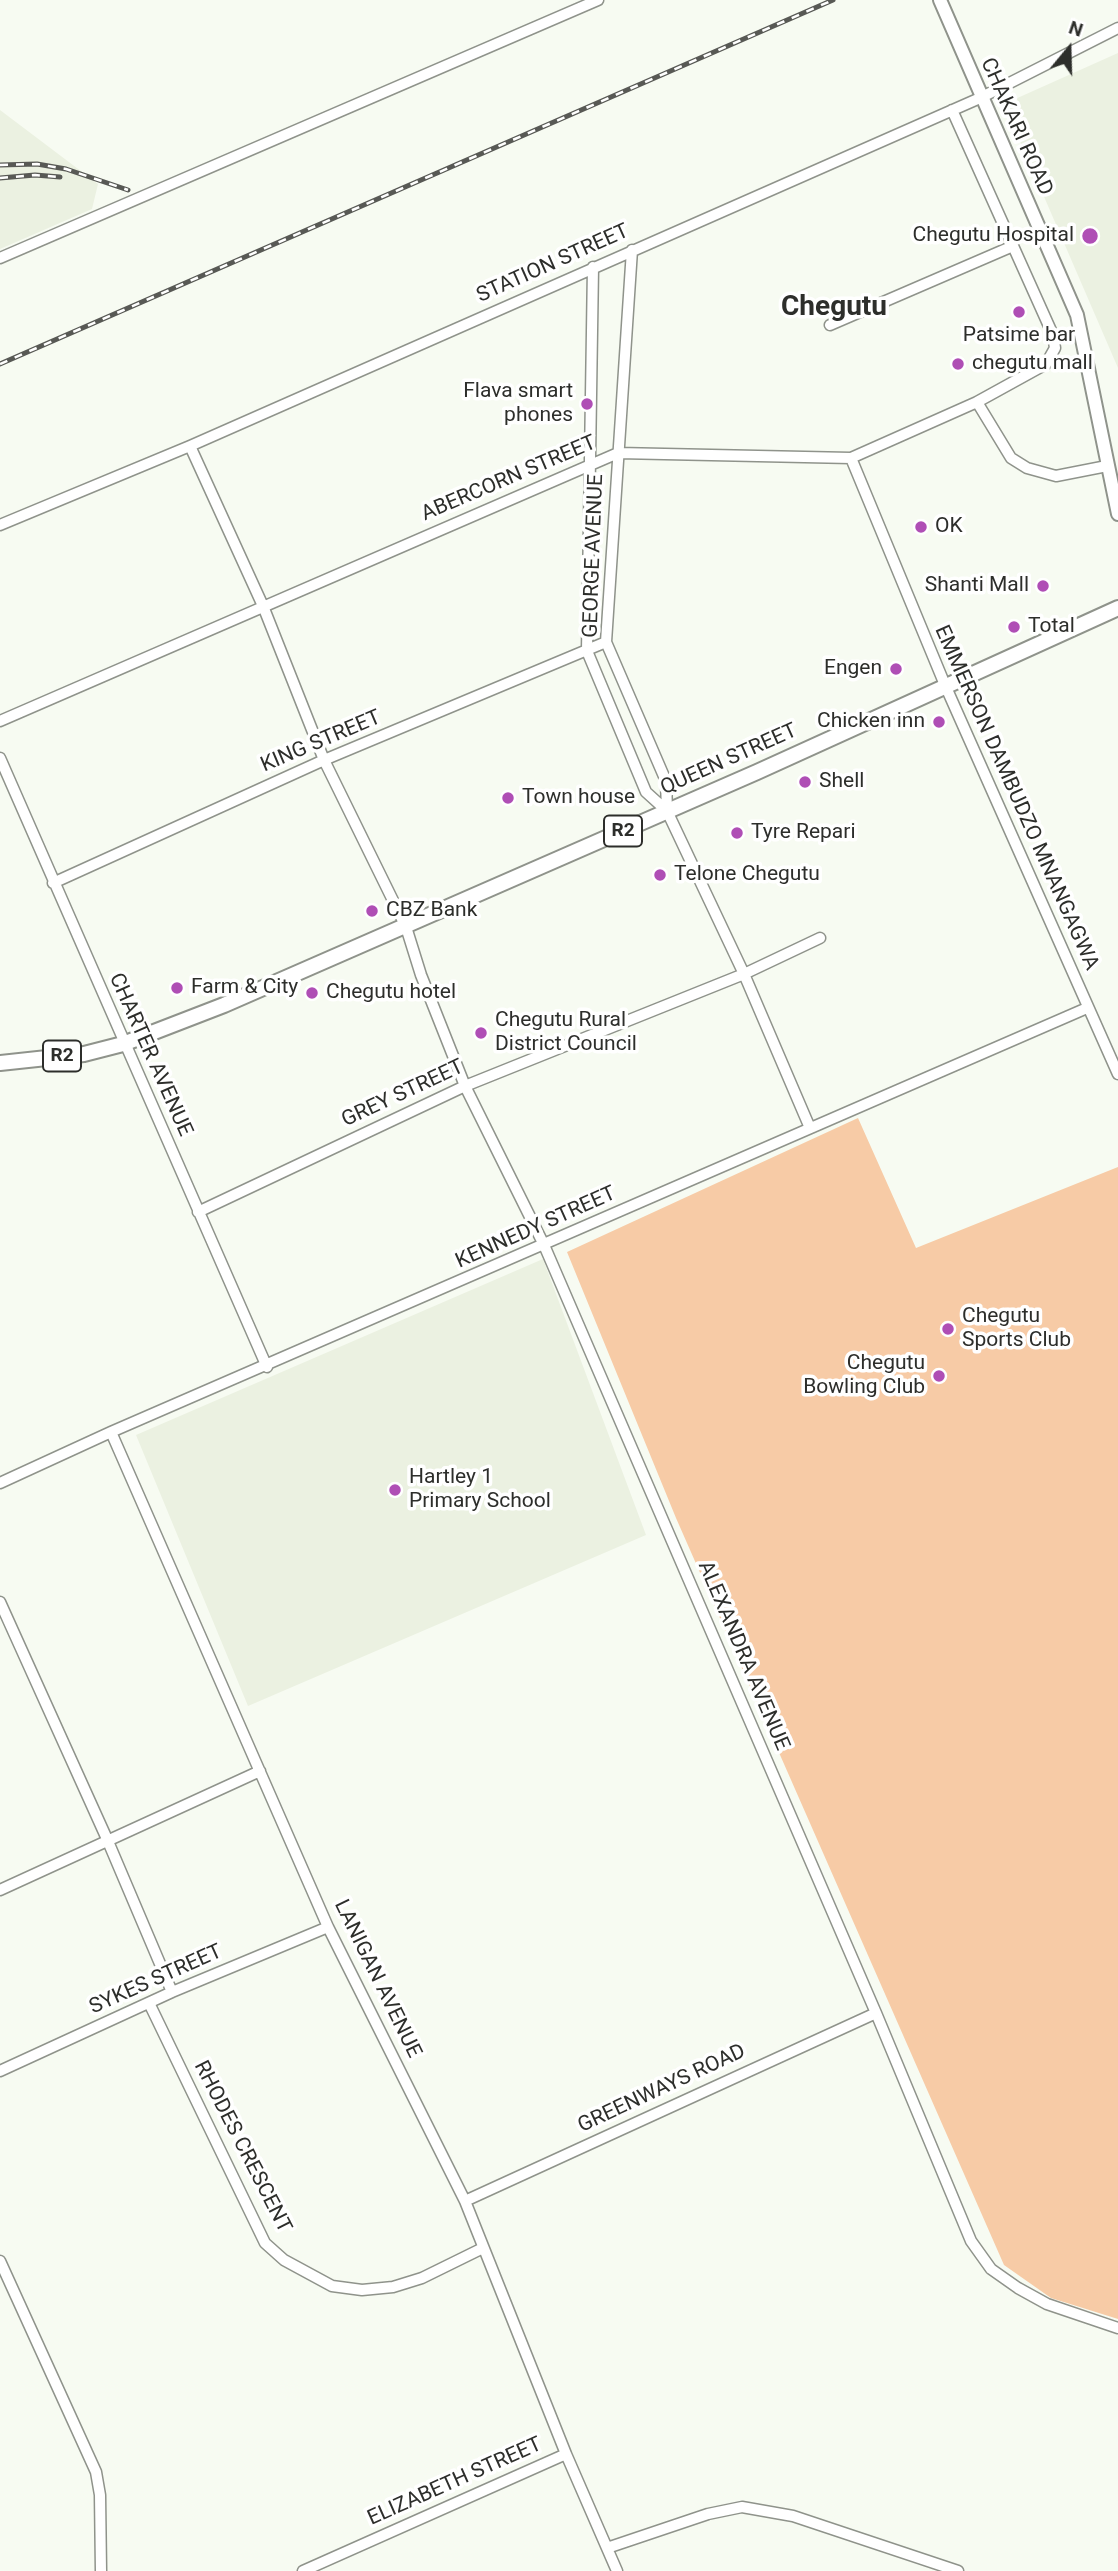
<!DOCTYPE html>
<style>
body{margin:0}
#map{position:relative;width:1118px;height:2571px;overflow:hidden;background:#f7fbf2;font-family:Roboto,sans-serif}
canvas{display:block}
.north{position:absolute;left:1034px;top:14px;width:70px;height:70px;-webkit-text-stroke:5px #fff;paint-order:stroke;rotate:19deg;font-size:19px;font-weight:700;line-height:28px;text-align:center;color:#2d2e2b}
.north::after{content:'';display:block;margin:auto;width:24px;height:32px;background:#2d2e2b;clip-path:polygon(50% 0,100% 100%,50% 72%,0 100%)}
</style>
<div id="map">
<canvas width="1118" height="2571"></canvas>
<div class="north">N</div>
</div>
<script>
const context = document.querySelector('canvas').getContext('2d');
context.lineJoin = 'round';
function paint(path, color) { context.fillStyle = color; context.fill(path, 'evenodd'); }
const poly = rows => new Path2D(rows.map(r => 'M' + r).join(''));
function trace(path, color, width, dash) { context.strokeStyle = color; context.lineWidth = width; context.lineCap = dash ? 'butt' : 'round'; context.setLineDash(dash || []); context.stroke(path); }
function label(font, color, halo, rows, align = 'center') {
  context.font = font + ' Roboto,sans-serif'; context.lineWidth = 7; context.setLineDash([]); context.textBaseline = 'middle'; context.strokeStyle = halo; context.fillStyle = color; for (const [text, x, y, turn = 0] of rows) {
    context.save(); context.translate(x, y); context.rotate((+turn || 0) * Math.PI / 180); context.textAlign = isNaN(turn) ? turn : align; if (halo) context.strokeText(text, 0, 0); context.fillText(text, 0, 0); context.restore();
  }
}
paint(poly([
 [1118,53,1118,368,1004,104],
 [0,110,98,184,92,209,0,249],
 [543,1259,646,1535,248,1706,136,1435]
]), '#ebf1e1');
paint(poly([
 [858,1118,916,1248,1118,1167,1118,2319,1051,2298,1004,2265,676,1518,567,1252]
]), '#f7cba6');
const minor = poly([
 [952,110,1053,335,1055,348,1046,364,977,402],
 [632,250,606,642,666,781,667,811],
 [0,258,598,0],
 [593,267,587,651,646,792,667,811,744,974,810,1128],
 [830,325,1013,246],
 [190,446,263,606,324,760,406,927,421,975,465,1086,544,1245,876,2013,971,2241,991,2269,1018,2288,1047,2304,1118,2328],
 [851,458,945,685,1118,1074],
 [0,525,190,446,980,98,1118,28],
 [0,721,618,453,851,458,977,402,1011,458,1027,468,1056,476,1107,466],
 [0,758,267,1367],
 [53,883,324,760,606,642],
 [198,1212,465,1086,744,974,820,938],
 [111,1432,328,1927,465,2201,566,2454,303,2571],
 [0,1483,111,1432,1087,1008],
 [0,1602,107,1839,172,1992],
 [0,1890,260,1771],
 [150,2005,265,2243,284,2260,332,2286,362,2290,393,2287,422,2278,483,2248],
 [0,2071,172,1992,328,1927],
 [465,2201,876,2013],
 [0,2261,96,2472,100,2495,101,2571],
 [566,2454,617,2571],
 [607,2548,708,2514,742,2507,793,2516,958,2571]
]);
const major = poly([
 [940,0,1077,315,1118,514]
]);
const highway = poly([
 [0,1063,84,1054,123,1044,224,1005,757,772,1118,608]
]);
trace(minor, '#8f938b', 13);
trace(major, '#8f938b', 16);
trace(highway, '#8f938b', 18);
trace(minor, '#fff', 10);
trace(major, '#fff', 12);
trace(highway, '#fff', 14);
const rail = poly([
 [0,165,37,164,66,169,128,190],
 [0,178,35,175,60,177],
 [0,364,833,0]
]);
trace(rail, '#585955', 5);
trace(rail, '#fff', 2.5, [8]);
for (const [x, y, r, color] of [
 [1090,236,9,"#af4eb5"],
 [1019,312,7,"#af4eb5"],
 [958,364,7,"#af4eb5"],
 [587,404,7,"#af4eb5"],
 [921,527,7,"#af4eb5"],
 [1043,586,7,"#af4eb5"],
 [1014,627,7,"#af4eb5"],
 [896,669,7,"#af4eb5"],
 [939,722,7,"#af4eb5"],
 [805,782,7,"#af4eb5"],
 [508,798,7,"#af4eb5"],
 [737,833,7,"#af4eb5"],
 [660,875,7,"#af4eb5"],
 [372,911,7,"#af4eb5"],
 [177,988,7,"#af4eb5"],
 [312,993,7,"#af4eb5"],
 [481,1033,7,"#af4eb5"],
 [948,1329,7,"#af4eb5"],
 [939,1376,7,"#af4eb5"],
 [395,1490,7,"#af4eb5"]
]) { const dot = new Path2D(); dot.arc(x, y, r, 0, 2 * Math.PI); context.fillStyle = color; context.fill(dot); trace(dot, '#fff', 2.5); }
for (const [x, y, w] of [
 [623,831,38],
 [62,1056,38]
]) { const box = new Path2D(); box.roundRect(x - w / 2, y - 15.5, w, 31, 5); context.fillStyle = '#fff'; context.fill(box); trace(box, '#2d2e2b', 2); }
label('bold 19px', '#2d2e2b', null, [
 ["R2",623,831],
 ["R2",62,1056]
]);
label('21px', '#2d2e2b', '#fff', [
 ["CHAKARI ROAD",1016,127,66],
 ["STATION STREET",553,264,-24],
 ["ABERCORN STREET",509,479,-23],
 ["GEORGE AVENUE",594,556,-88],
 ["KING STREET",321,742,-23],
 ["QUEEN STREET",729,760,-24],
 ["EMMERSON DAMBUDZO MNANGAGWA",1016,798,66],
 ["CHARTER AVENUE",150,1055,66],
 ["GREY STREET",403,1094,-25],
 ["KENNEDY STREET",536,1228,-24],
 ["ALEXANDRA AVENUE",743,1656,67],
 ["LANIGAN AVENUE",377,1979,64],
 ["SYKES STREET",156,1980,-24],
 ["GREENWAYS ROAD",662,2089,-25],
 ["RHODES CRESCENT",242,2147,63],
 ["ELIZABETH STREET",455,2482,-24]
]);
label('21px', '#2d2e2b', '#fff', [
 ["Chegutu Hospital",1074,236,"right"],
 ["Patsime bar",1019,336,"center"],
 ["chegutu mall",972,364],
 ["Flava smart",573,392,"right"],
 ["phones",573,416,"right"],
 ["OK",935,527],
 ["Shanti Mall",1029,586,"right"],
 ["Total",1028,627],
 ["Engen",882,669,"right"],
 ["Chicken inn",925,722,"right"],
 ["Shell",819,782],
 ["Town house",522,798],
 ["Tyre Repari",751,833],
 ["Telone Chegutu",674,875],
 ["CBZ Bank",386,911],
 ["Farm & City",191,988],
 ["Chegutu hotel",326,993],
 ["Chegutu Rural",495,1021],
 ["District Council",495,1045],
 ["Chegutu",962,1317],
 ["Sports Club",962,1341],
 ["Chegutu",925,1364,"right"],
 ["Bowling Club",925,1388,"right"],
 ["Hartley 1",409,1478],
 ["Primary School",409,1502]
], 'left');
label('bold 28px', '#2d2e2b', '#fff', [
 ["Chegutu",834,308]
]);
</script>
